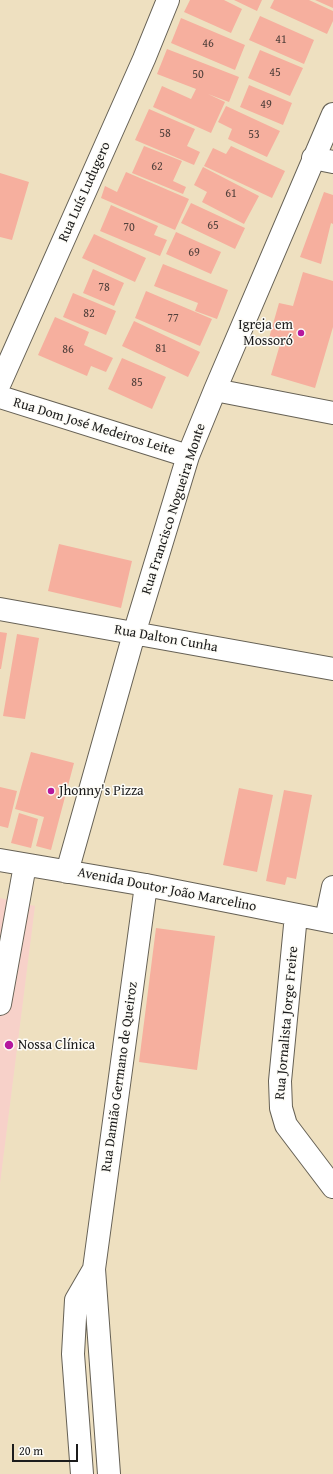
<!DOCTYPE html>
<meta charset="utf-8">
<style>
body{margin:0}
#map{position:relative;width:333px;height:1474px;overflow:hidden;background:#eee0c0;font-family:"Gentium Book Plus",serif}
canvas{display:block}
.scale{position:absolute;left:12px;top:1444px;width:66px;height:18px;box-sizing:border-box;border:2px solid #1c1c1c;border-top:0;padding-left:5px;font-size:12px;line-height:14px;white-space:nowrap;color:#1c1c1c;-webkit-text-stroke:3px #fdfcf7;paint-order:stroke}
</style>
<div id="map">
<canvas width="333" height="1474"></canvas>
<div class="scale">20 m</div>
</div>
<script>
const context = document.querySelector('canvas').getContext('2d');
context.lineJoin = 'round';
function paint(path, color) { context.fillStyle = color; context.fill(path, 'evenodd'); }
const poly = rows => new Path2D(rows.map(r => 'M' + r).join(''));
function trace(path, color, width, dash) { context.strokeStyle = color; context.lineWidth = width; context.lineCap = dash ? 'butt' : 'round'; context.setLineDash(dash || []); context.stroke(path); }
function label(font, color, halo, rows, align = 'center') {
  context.font = font + ' "Gentium Book Plus",serif'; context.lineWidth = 3; context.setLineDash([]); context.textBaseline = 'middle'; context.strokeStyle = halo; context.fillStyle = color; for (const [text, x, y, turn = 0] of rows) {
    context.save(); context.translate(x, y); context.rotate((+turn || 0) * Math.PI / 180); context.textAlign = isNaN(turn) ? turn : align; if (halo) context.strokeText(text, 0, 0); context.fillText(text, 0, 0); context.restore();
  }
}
paint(poly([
 [0,898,35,906,0,1184]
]), '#f7d1c9');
paint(poly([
 [190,0,224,0,242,9,231,33,184,12],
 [234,0,262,0,257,11],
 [274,0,309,0,333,11,333,21,327,34,270,8],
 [315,0,333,0,333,8],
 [260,16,314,40,304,64,249,40],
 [181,18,245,45,235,70,171,43],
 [167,49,239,77,229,102,208,94,225,102,211,133,153,107,162,86,191,99,196,89,157,74],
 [260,50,303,68,290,96,248,78],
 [249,85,292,103,283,125,240,107],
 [226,106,280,131,267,157,228,139,232,129,218,122],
 [149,109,195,129,187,146,200,152,194,165,135,140],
 [144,146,182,161,173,181,186,187,183,194,132,173],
 [231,146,285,171,272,198,204,166,213,148,226,154],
 [203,167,259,196,244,224,202,202,207,192,194,185],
 [126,172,189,199,175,230,101,198,105,186,117,192],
 [0,173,29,182,12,240,0,237],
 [324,192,333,195,333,224,331,223,321,264,300,257],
 [191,203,245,228,235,249,181,223],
 [111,205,158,226,154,235,167,240,160,256,100,231],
 [176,232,221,252,211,274,166,254],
 [94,234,146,258,135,282,82,258],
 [163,264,228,290,217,319,195,311,198,303,154,286],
 [93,269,124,283,114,306,83,293],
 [303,272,333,281,333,327,315,388,271,375,281,341,269,338,279,303,293,306],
 [146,291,212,319,200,346,135,318],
 [73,293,116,311,106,335,63,317],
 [55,317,89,332,84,345,113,358,106,372,91,366,87,376,38,355],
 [134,321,200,352,188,377,122,346],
 [122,358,166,377,152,409,108,389],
 [59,544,132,561,121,608,48,591],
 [0,632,7,633,1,669,0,669],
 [17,634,39,638,25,719,3,716],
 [31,752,74,763,51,850,36,846,44,817,15,809],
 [0,787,17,791,8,828,0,826],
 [239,788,273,795,257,872,223,865],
 [284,790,312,795,296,879,287,877,285,885,266,881],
 [19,813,38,819,31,848,11,843],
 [156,928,215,936,197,1070,139,1062]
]), '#f6af9e');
const minor = poly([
 [313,158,333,162],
 [0,383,144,59,168,0],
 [215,390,333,413],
 [0,397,188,456],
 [0,609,333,669],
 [0,860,146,885,333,922],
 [67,872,134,634,188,456,215,390,333,114],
 [296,915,280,1081,281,1108,286,1125,333,1187],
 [326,920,333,887],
 [0,1004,25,865],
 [82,1474,73,1354,76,1300,94,1269],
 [109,1474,94,1269,146,885]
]);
trace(minor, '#666155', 24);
trace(minor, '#fff', 22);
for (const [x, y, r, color] of [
 [301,333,4,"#b5179e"],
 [51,791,4,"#b5179e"],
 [9,1045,5,"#b5179e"]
]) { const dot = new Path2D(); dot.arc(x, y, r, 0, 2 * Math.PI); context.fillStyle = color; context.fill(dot); trace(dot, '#fdfcf7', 1.5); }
label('12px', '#52413c', null, [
 ["41",281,40],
 ["46",208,44],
 ["45",275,73],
 ["50",198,75],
 ["49",266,105],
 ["58",165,134],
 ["53",254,135],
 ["62",157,167],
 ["61",231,194],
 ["65",213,226],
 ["70",129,228],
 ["69",194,253],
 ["78",104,288],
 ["82",89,314],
 ["77",173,319],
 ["81",161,349],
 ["86",68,350],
 ["85",137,383]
]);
label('14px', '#1c1c1c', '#fdfcf7', [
 ["Rua Luís Ludugero",85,192,-66],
 ["Rua Dom José Medeiros Leite",94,427,17],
 ["Rua Francisco Nogueira Monte",174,509,-72],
 ["Rua Dalton Cunha",166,639,10],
 ["Avenida Doutor João Marcelino",167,890,11],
 ["Rua Jornalista Jorge Freire",287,1023,-85],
 ["Rua Damião Germano de Queiroz",120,1077,-82]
]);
label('14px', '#1c1c1c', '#fdfcf7', [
 ["Igreja em",293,325,"right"],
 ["Mossoró",293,341,"right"],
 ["Jhonny's Pizza",59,791],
 ["Nossa Clínica",18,1045]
], 'left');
</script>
